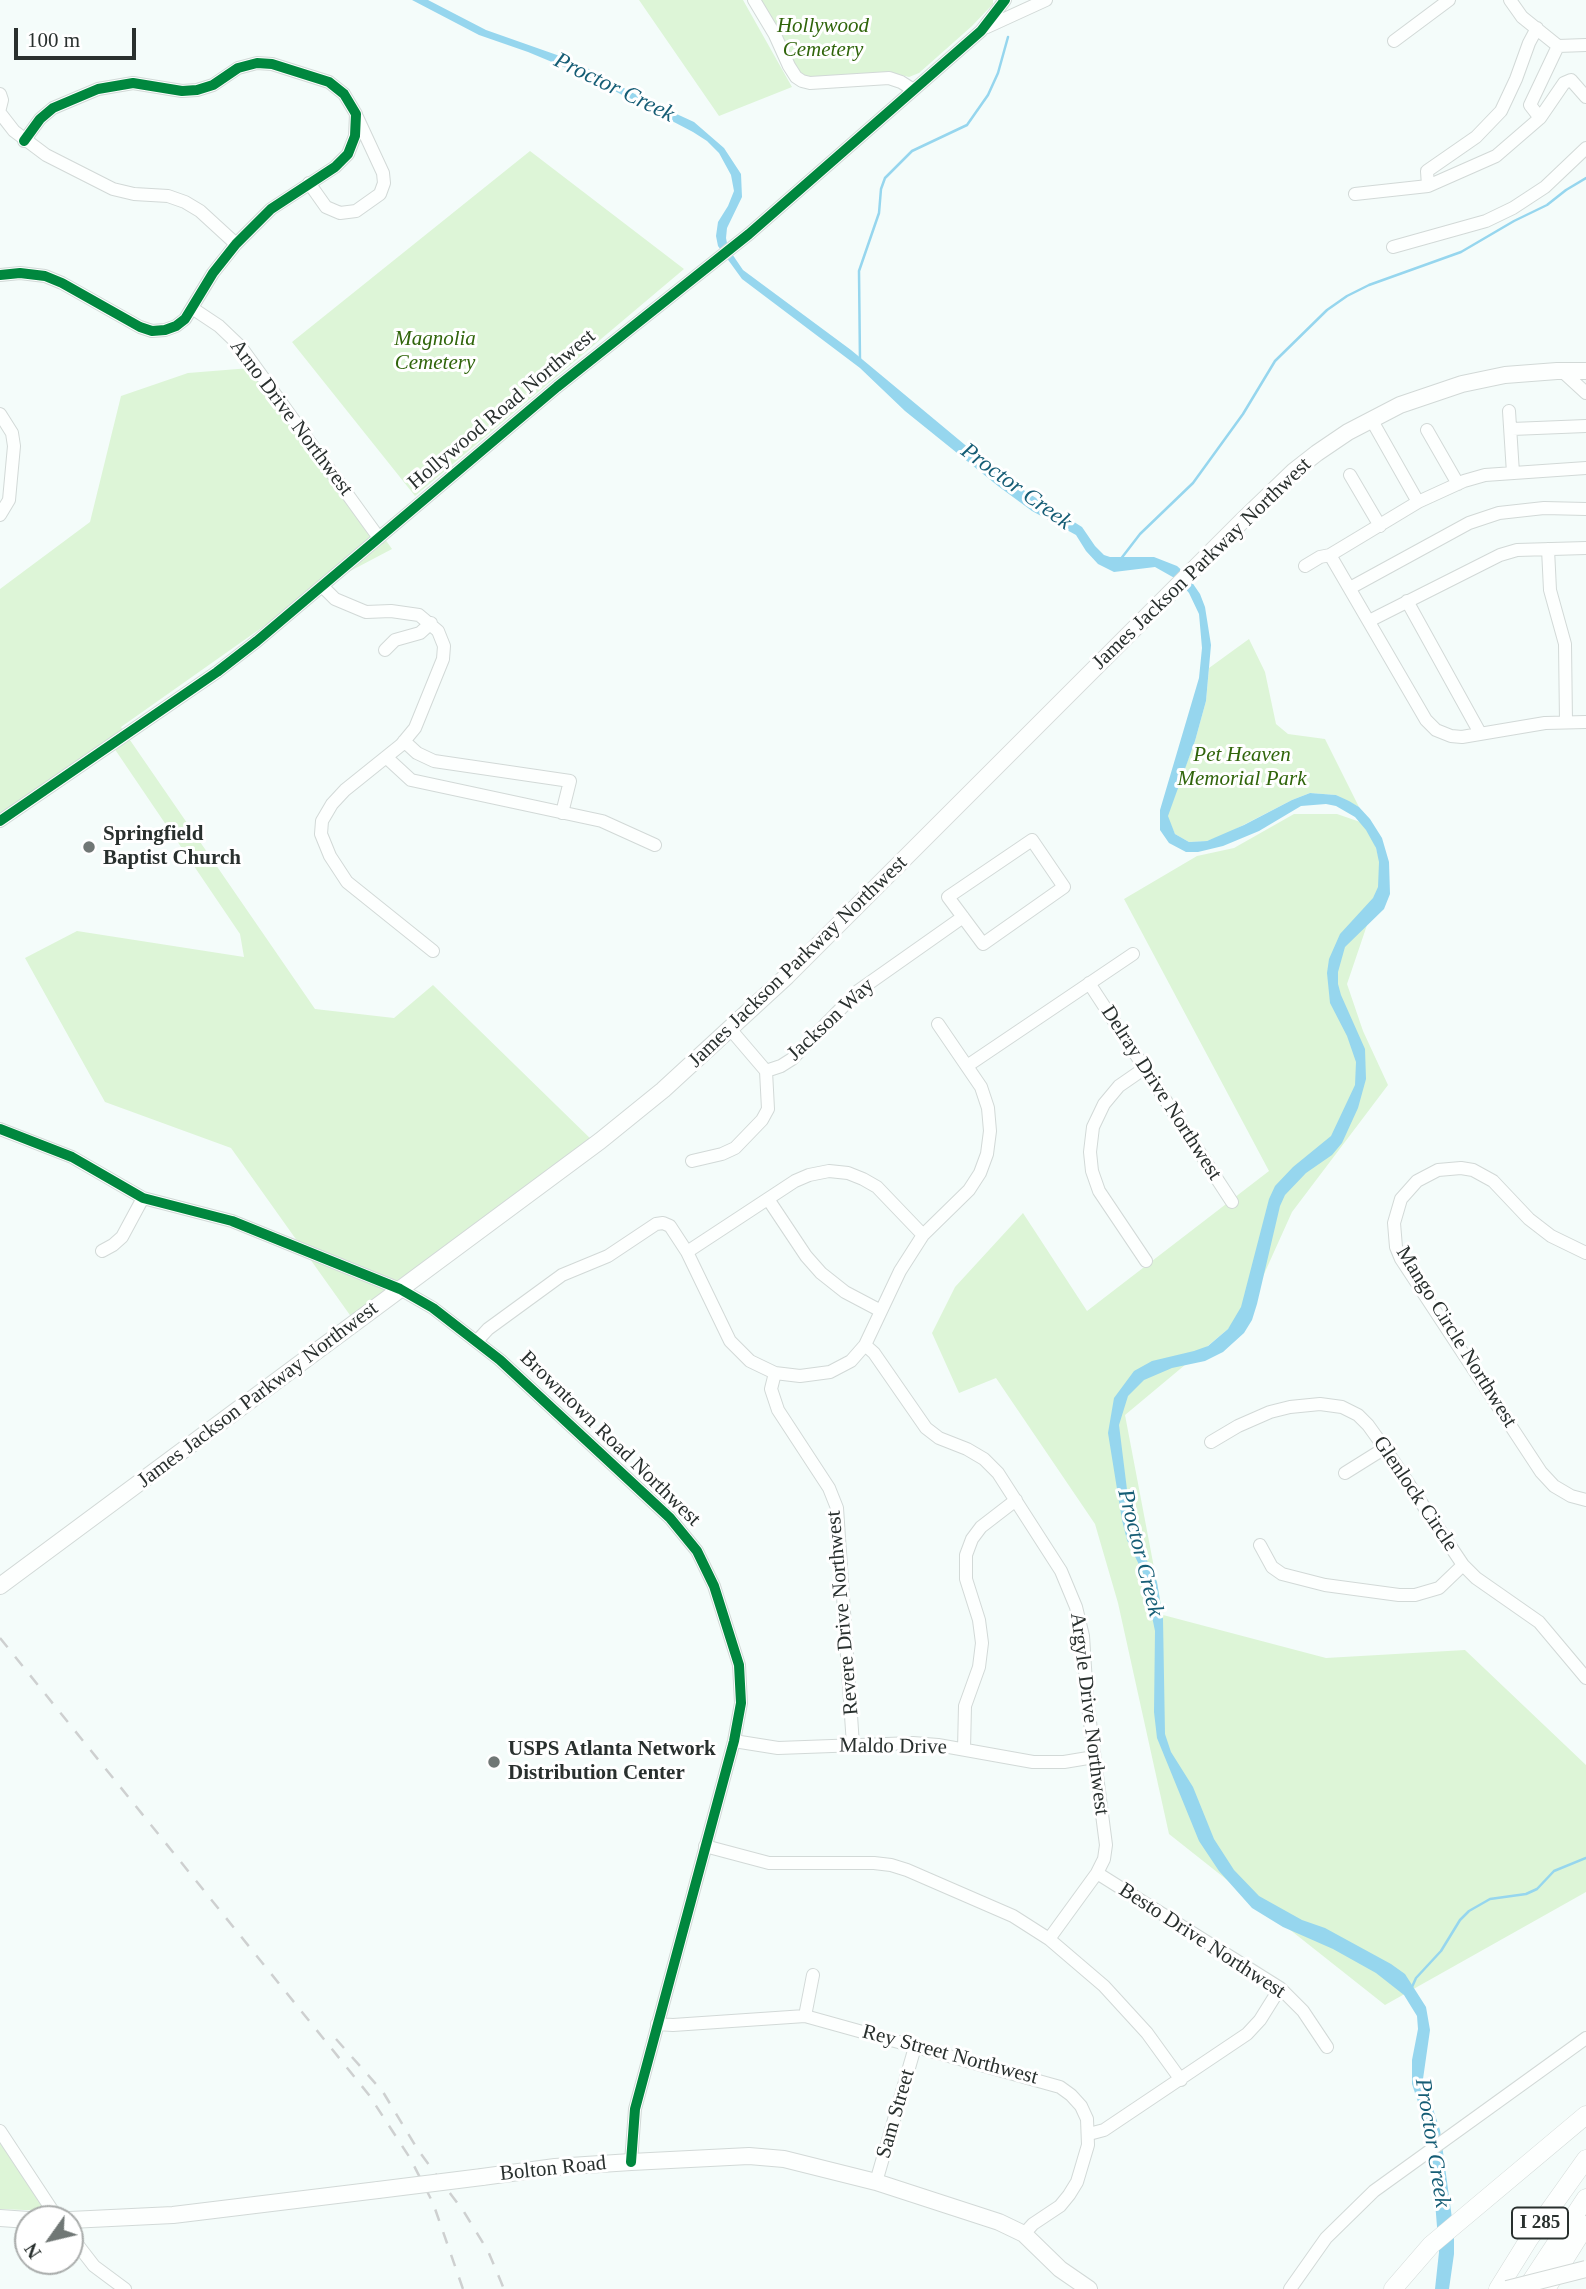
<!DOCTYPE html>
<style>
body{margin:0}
#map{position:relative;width:1586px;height:2289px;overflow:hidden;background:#f4fcfa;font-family:Georgia,serif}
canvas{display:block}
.north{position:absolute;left:14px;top:2205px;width:70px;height:70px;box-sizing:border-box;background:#fff;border:2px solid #a9acab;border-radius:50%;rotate:236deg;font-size:19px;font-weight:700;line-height:28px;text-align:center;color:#29302e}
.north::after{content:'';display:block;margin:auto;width:24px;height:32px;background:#707775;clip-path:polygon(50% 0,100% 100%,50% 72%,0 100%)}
.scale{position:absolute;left:14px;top:28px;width:122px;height:32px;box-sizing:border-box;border:4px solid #29302e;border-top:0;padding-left:9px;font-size:21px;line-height:24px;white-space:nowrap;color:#29302e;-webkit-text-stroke:5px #fff;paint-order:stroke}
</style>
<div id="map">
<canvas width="1586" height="2289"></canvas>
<div class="north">N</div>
<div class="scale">100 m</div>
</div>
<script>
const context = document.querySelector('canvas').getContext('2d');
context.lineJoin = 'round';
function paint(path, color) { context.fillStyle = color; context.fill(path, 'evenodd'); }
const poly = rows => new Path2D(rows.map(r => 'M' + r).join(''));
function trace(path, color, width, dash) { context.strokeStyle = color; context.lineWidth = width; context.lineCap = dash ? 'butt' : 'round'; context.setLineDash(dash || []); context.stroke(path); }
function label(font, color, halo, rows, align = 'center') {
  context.font = font + ' Georgia,serif'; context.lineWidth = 6; context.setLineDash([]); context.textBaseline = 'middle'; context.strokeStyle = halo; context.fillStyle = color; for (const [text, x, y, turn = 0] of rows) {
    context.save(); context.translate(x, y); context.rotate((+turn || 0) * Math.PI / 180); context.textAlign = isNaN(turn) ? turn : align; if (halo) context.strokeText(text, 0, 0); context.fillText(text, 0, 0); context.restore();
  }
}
paint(poly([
 [639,0,743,0,792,87,719,116],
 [761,0,993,0,993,4,972,26,919,73,909,77,897,74,870,74,808,79,799,75],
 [530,151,684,269,415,496,292,342],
 [263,367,392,549,318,588,121,727,315,1009,394,1018,433,985,597,1145,357,1325,231,1148,105,1102,25,958,77,931,244,957,240,934,114,748,0,827,0,589,90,522,121,396,188,373],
 [1249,639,1265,672,1276,724,1288,734,1325,739,1359,807,1336,795,1310,793,1292,800,1224,835,1207,841,1189,842,1175,834,1167,816,1195,741,1206,701,1209,668],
 [1294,814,1337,814,1369,825,1384,875,1347,984,1363,1031,1388,1085,1292,1212,1246,1314,1125,1415,1163,1615,1326,1658,1465,1650,1586,1765,1586,1892,1385,2005,1169,1834,1118,1603,1095,1524,996,1378,959,1393,932,1333,955,1287,1023,1213,1087,1311,1269,1171,1124,899,1197,856,1234,848],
 [0,2137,49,2211,0,2209]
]), '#ddf5d7');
paint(poly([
 [412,0,428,0,486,30,574,61,644,99,694,122,724,148,741,174,742,197,727,228,726,238,728,248,743,270,851,350,1006,479,1082,527,1095,546,1104,555,1110,557,1154,557,1177,566,1187,575,1200,594,1205,607,1211,645,1206,701,1195,741,1168,816,1175,834,1189,842,1207,841,1244,825,1292,800,1310,793,1336,795,1349,801,1359,807,1370,819,1382,838,1389,862,1390,894,1384,909,1345,947,1338,972,1338,984,1341,995,1365,1049,1366,1079,1358,1108,1342,1143,1332,1155,1306,1173,1285,1195,1280,1206,1257,1304,1252,1320,1244,1333,1223,1352,1205,1361,1172,1368,1144,1380,1128,1396,1119,1425,1131,1522,1135,1535,1157,1582,1163,1619,1165,1734,1171,1752,1193,1787,1214,1839,1234,1870,1259,1896,1302,1920,1325,1928,1391,1964,1405,1974,1426,2007,1430,2030,1423,2079,1440,2130,1454,2233,1454,2254,1449,2289,1435,2289,1439,2252,1430,2138,1412,2084,1412,2060,1418,2029,1417,2016,1404,1995,1376,1973,1333,1949,1283,1927,1252,1908,1219,1871,1199,1841,1157,1738,1154,1712,1155,1631,1143,1573,1127,1540,1122,1520,1108,1433,1114,1398,1134,1371,1152,1361,1194,1351,1208,1346,1228,1329,1241,1307,1269,1199,1275,1186,1293,1167,1331,1136,1355,1085,1356,1062,1347,1036,1330,1003,1327,973,1329,959,1340,934,1373,898,1378,887,1379,862,1376,848,1366,830,1355,817,1336,806,1326,804,1301,806,1259,831,1223,846,1198,852,1186,852,1169,843,1160,830,1160,810,1199,678,1202,648,1199,614,1189,593,1178,580,1155,567,1114,572,1098,564,1086,551,1076,535,1032,511,998,486,905,411,860,368,742,279,718,246,716,236,718,222,728,206,734,191,731,175,719,153,707,141,693,132,588,77,528,52,479,35]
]), '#96d6ee');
trace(poly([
 [860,362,859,271,879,213,881,189,885,178,912,151,967,125,988,95,998,73,1008,37],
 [1120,560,1140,534,1193,483,1243,414,1275,361,1327,310,1347,296,1369,285,1461,252,1514,221,1547,205,1566,190,1586,178],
 [1412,1987,1416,1978,1441,1951,1460,1920,1469,1911,1490,1899,1526,1894,1537,1889,1554,1871,1586,1858]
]), '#96d6ee', 2.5);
const minor = poly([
 [754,0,775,35,789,66,796,77,802,81,810,83,889,78,901,82,912,89],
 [1510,0,1522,17,1558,46,1586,45],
 [987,27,1046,0],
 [1394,41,1449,0],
 [0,94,2,100,0,108],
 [0,113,14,131,46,155,113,189,134,194,168,196,185,202,200,211,236,244],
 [1540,118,1564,83,1571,80,1586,97],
 [309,183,326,207,340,213,356,211,380,194,384,183,383,173,357,117],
 [1428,186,1427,171,1476,137,1501,111,1516,79,1529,43,1537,28],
 [1355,194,1428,186,1496,156,1540,118,1530,105,1558,46],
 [1393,247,1486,221,1513,208,1545,187,1586,148],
 [0,275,20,273,45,276,62,283,140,327,152,331,165,330,176,326,185,319,213,273,236,244,271,209,335,167,348,154,355,136,356,114,344,94,329,82,272,64,257,63,238,68,213,85,197,90,182,91,133,83,98,89,53,108,40,119,24,141],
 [192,308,219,326,241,347,379,538],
 [1562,371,1586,393],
 [1509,411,1513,473],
 [0,414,12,433,14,446,9,500,0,515],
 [1371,419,1418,502],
 [1512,429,1586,426],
 [1427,430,1458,484],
 [1350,475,1380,526],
 [1548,549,1550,590,1565,644,1566,722],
 [1330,555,1426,720,1436,730,1451,736,1462,737,1545,723,1586,722],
 [1305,566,1320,557,1330,555,1418,502,1464,481,1485,475,1586,468],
 [322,586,335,599,366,612,391,611,419,615,438,631,444,646,443,659,415,728,401,745,345,790,332,804,322,821,321,834,330,856,347,882,433,951],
 [1350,588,1469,523,1499,513,1544,508,1586,509],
 [1407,601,1480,733],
 [1369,621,1500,555,1517,550,1586,548],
 [385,650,395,640,420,633,431,623],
 [404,741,417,753,434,761,570,781,562,813],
 [386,757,411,780,602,821,655,845],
 [0,821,217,672,257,641,557,387,749,234,981,31,1005,0],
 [1032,840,1064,887,983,944,948,897,1032,840],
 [1089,983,1232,1202],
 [967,1066,1133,954],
 [1145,1068,1119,1086,1104,1104,1093,1127,1090,1152,1092,1171,1099,1191,1146,1261],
 [766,1071,781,1066,792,1059,858,991,963,917],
 [0,1129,72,1157,143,1198,232,1221,400,1289,433,1308,500,1360,670,1518,697,1551,714,1586,739,1665,741,1703,734,1741,635,2109,631,2162],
 [692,1161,722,1154,735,1148,762,1120,768,1109,766,1071,731,1030],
 [768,1199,806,1256,821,1273,845,1292,881,1311],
 [102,1251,113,1245,122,1237,143,1198],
 [687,1252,795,1181,809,1175,829,1171,848,1173,863,1179,877,1187,923,1235],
 [1586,1253,1551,1236,1529,1219,1493,1181,1473,1170,1461,1168,1438,1170,1417,1181,1401,1199,1394,1223,1396,1247,1401,1259,1541,1472,1554,1486,1571,1496,1586,1500],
 [477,1341,488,1329,562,1275,608,1256,656,1224,663,1223,670,1226,687,1252,730,1341,750,1361,775,1373,800,1376,830,1372,851,1361,865,1345,900,1271,923,1235,969,1190,980,1173,987,1154,990,1131,988,1108,981,1087,938,1024],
 [865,1345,874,1353,926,1428,939,1438,967,1449,984,1459,998,1473,1061,1571,1076,1607,1083,1636,1087,1699,1106,1845,1104,1859,1097,1873,1049,1939],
 [775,1373,771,1389,778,1410,829,1488,837,1508,853,1745],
 [1211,1442,1238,1426,1270,1412,1290,1407,1320,1404,1342,1407,1358,1415,1368,1425,1386,1450,1463,1565,1476,1578,1539,1622,1586,1678],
 [1345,1473,1385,1448],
 [1260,1545,1272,1567,1282,1574,1325,1585,1399,1595,1415,1595,1439,1588,1463,1565],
 [734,1741,778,1748,913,1743,938,1745,1033,1762,1064,1762,1094,1757],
 [964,1749,965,1706,979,1667,982,1643,979,1620,966,1579,966,1555,972,1539,981,1527,1016,1500],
 [705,1846,769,1863,874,1863,891,1865,907,1870,1013,1916,1049,1939,1104,1986,1147,2033,1181,2080],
 [1097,1873,1280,1988,1303,2011,1327,2047],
 [805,2016,813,1975],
 [657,2024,673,2025,805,2016,1060,2087,1071,2095,1081,2106,1087,2119,1088,2145,1077,2182,1069,2195,1060,2206,1033,2224,1024,2234],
 [0,2131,58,2219],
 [1089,2134,1104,2130,1247,2034,1260,2020,1280,1988],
 [876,2182,915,2047],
 [70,2235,94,2266,125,2289],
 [1290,2289,1326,2238,1374,2191,1586,2038]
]);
const major = poly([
 [0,1586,600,1141,663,1090,787,976,1243,520,1294,471,1317,453,1348,432,1400,405,1462,384,1505,375,1557,371,1586,371],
 [482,2177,555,2167,631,2162,749,2156,784,2159,876,2182,999,2222,1024,2234,1060,2269,1089,2289],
 [0,2218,28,2220],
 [70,2220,173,2215,378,2190]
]);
const highway = poly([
 [1393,2289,1431,2245,1586,2115],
 [1498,2289,1529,2239,1586,2159],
 [1526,2289,1586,2198],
 [1546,2289,1586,2225]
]);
trace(minor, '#d2d9d7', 14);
trace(major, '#d2d9d7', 18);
trace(highway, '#d2d9d7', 19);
trace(minor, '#fdfffe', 12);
trace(major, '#fdfffe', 16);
trace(highway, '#fdfffe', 18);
trace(poly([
 [0,1638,369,2095,410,2158,433,2203,463,2289],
 [336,2039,383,2092,418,2150,464,2212,488,2251,504,2289]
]), '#ced0d0', 2.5, [12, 12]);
const majorBridge = poly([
 [378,2190,482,2177],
 [1507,2289,1586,2269]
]);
trace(majorBridge, '#d2d9d7', 18, []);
trace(majorBridge, '#fdfffe', 16);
trace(poly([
 [0,275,20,273,45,276,62,283,140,327,152,331,165,330,176,326,185,319,213,273,236,244,271,209,335,167,348,154,355,136,356,114,344,94,329,82,272,64,257,63,238,68,213,85,197,90,182,91,133,83,98,89,53,108,40,119,24,141],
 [0,821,217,672,257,641,557,387,749,234,981,31,1005,0],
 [0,1129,72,1157,143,1198,232,1221,400,1289,433,1308,500,1360,670,1518,697,1551,714,1586,739,1665,741,1703,734,1741,635,2109,631,2162]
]), '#00873e', 10);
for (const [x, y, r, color] of [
 [89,847,7,"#707775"],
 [494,1762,7,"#707775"]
]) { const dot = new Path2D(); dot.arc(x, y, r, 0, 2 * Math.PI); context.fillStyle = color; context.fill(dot); trace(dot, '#fff', 2.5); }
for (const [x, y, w] of [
 [1540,2223,56]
]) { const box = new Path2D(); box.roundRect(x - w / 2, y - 15.5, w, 31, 5); context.fillStyle = '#fff'; context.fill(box); trace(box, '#29302e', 2); }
label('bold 19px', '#29302e', null, [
 ["I 285",1540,2223]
]);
label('italic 21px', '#30650b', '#fff', [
 ["Hollywood",823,26],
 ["Cemetery",823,50],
 ["Magnolia",435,339],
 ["Cemetery",435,363],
 ["Pet Heaven",1242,755],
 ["Memorial Park",1242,779]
]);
label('21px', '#29302e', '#fff', [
 ["Hollywood Road Northwest",502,410,-40],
 ["Arno Drive Northwest",291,418,53],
 ["James Jackson Parkway Northwest",1202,564,-44],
 ["James Jackson Parkway Northwest",798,962,-44],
 ["Jackson Way",831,1020,-43],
 ["Delray Drive Northwest",1161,1093,57],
 ["Mango Circle Northwest",1456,1337,58],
 ["James Jackson Parkway Northwest",258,1395,-37],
 ["Browntown Road Northwest",610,1439,44],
 ["Glenlock Circle",1415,1494,56],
 ["Revere Drive Northwest",843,1613,-95],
 ["Argyle Drive Northwest",1089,1714,83],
 ["Maldo Drive",893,1747,1],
 ["Besto Drive Northwest",1202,1941,33],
 ["Rey Street Northwest",950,2055,15],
 ["Sam Street",896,2114,-74],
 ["Bolton Road",553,2169,-6]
]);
label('bold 21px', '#29302e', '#fff', [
 ["Springfield",103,835],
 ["Baptist Church",103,859],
 ["USPS Atlanta Network",508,1750],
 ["Distribution Center",508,1774]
], 'left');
label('italic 23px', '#165d75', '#fff', [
 ["Proctor Creek",614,88,26],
 ["Proctor Creek",1016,487,36],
 ["Proctor Creek",1140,1553,76],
 ["Proctor Creek",1432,2143,81]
]);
</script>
